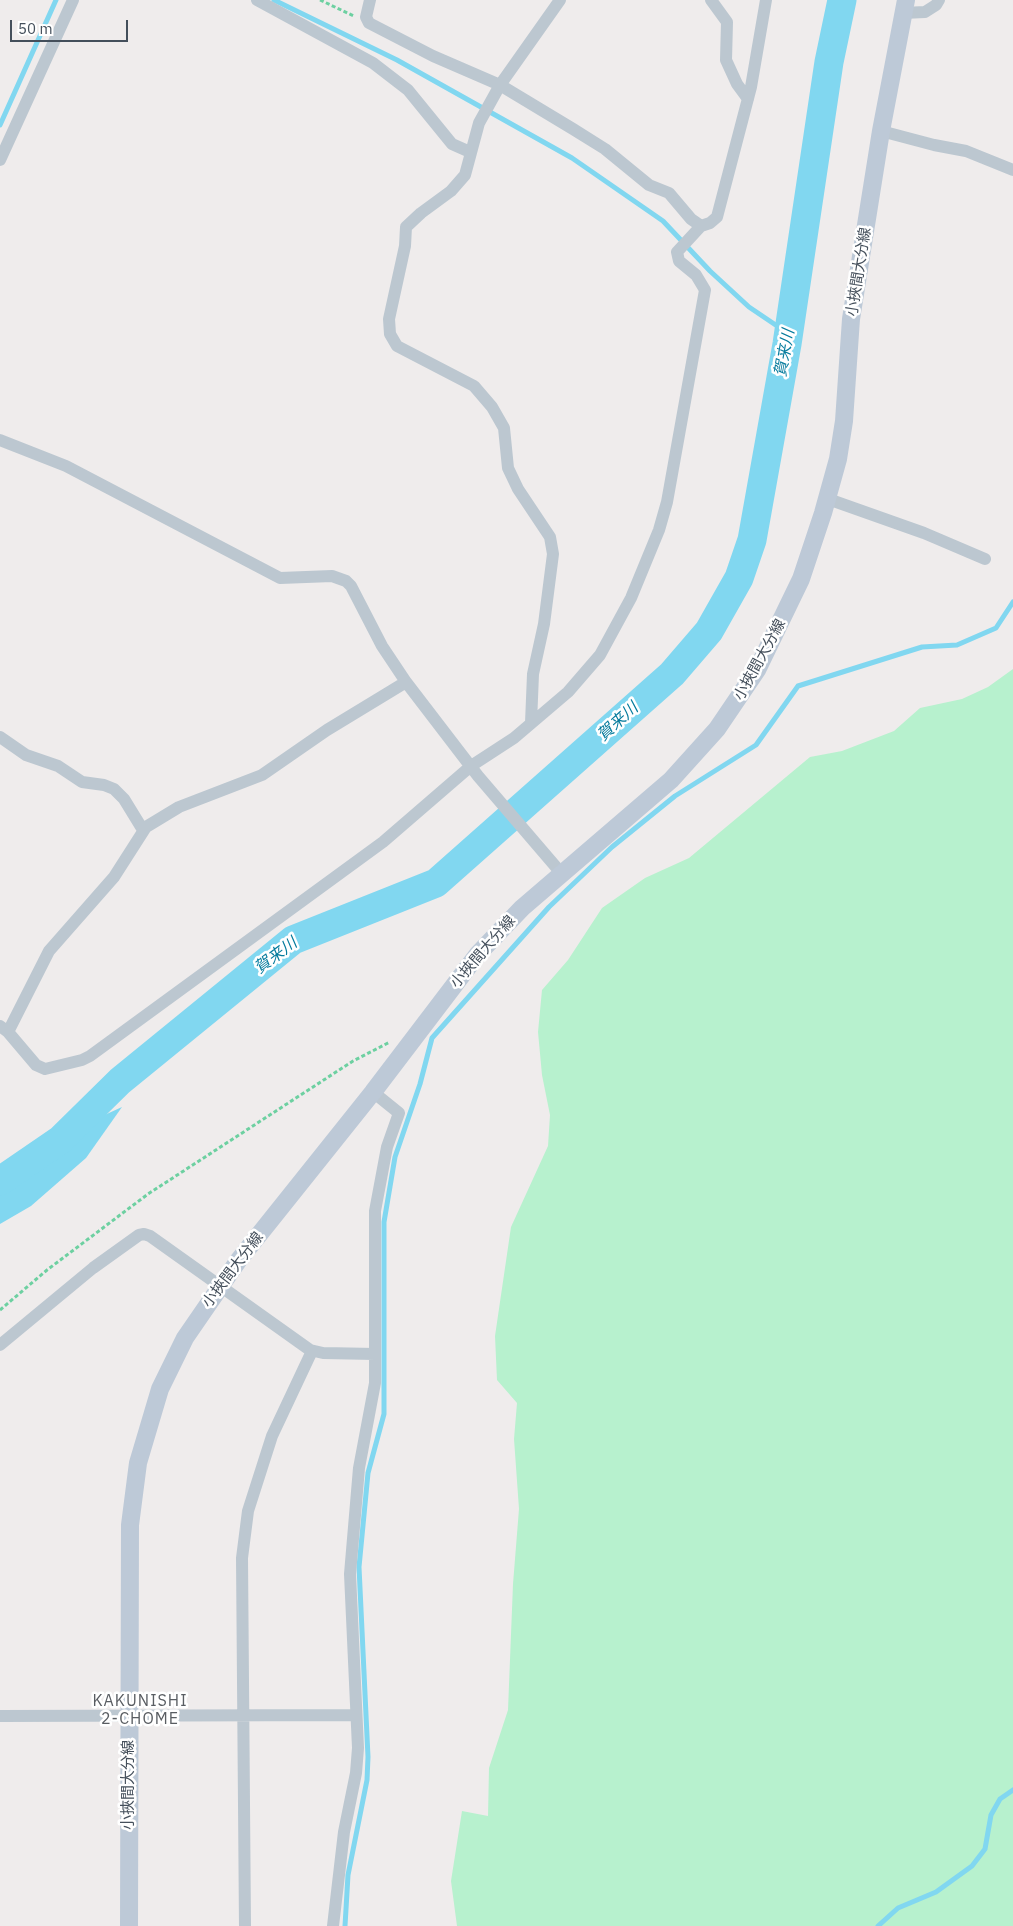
<!DOCTYPE html>
<meta charset="utf-8">
<style>
body{margin:0}
#map{position:relative;width:1013px;height:1926px;overflow:hidden;background:#efecec;font-family:"IBM Plex Sans",sans-serif}
canvas{display:block}
.scale{position:absolute;left:10px;top:20px;width:118px;height:22px;box-sizing:border-box;border:2px solid #444f5b;border-top:0;padding-left:6px;font-size:15px;line-height:18px;white-space:nowrap;color:#444f5b;-webkit-text-stroke:4px #fff;paint-order:stroke}
</style>
<div id="map">
<canvas width="1013" height="1926"></canvas>
<div class="scale">50 m</div>
</div>
<script>
const context = document.querySelector('canvas').getContext('2d');
context.lineJoin = 'round';
function paint(path, color) { context.fillStyle = color; context.fill(path, 'evenodd'); }
const poly = rows => new Path2D(rows.map(r => 'M' + r).join(''));
function trace(path, color, width, dash) { context.strokeStyle = color; context.lineWidth = width; context.lineCap = dash ? 'butt' : 'round'; context.setLineDash(dash || []); context.stroke(path); }
function label(font, color, halo, rows, align = 'center') {
  context.font = font + ' "IBM Plex Sans","Noto Sans JP",sans-serif'; context.lineWidth = 5; context.setLineDash([]); context.textBaseline = 'middle'; context.strokeStyle = halo; context.fillStyle = color; for (const [text, x, y, turn = 0] of rows) {
    context.save(); context.translate(x, y); context.rotate((+turn || 0) * Math.PI / 180); context.textAlign = isNaN(turn) ? turn : align; if (halo) context.strokeText(text, 0, 0); context.fillText(text, 0, 0); context.restore();
  }
}
paint(poly([
 [1013,669,1013,1926,457,1926,451,1881,462,1811,488,1816,489,1768,508,1710,513,1584,519,1509,514,1439,517,1403,497,1380,495,1336,511,1227,548,1146,550,1115,542,1075,538,1032,542,990,568,960,602,908,645,878,689,858,810,757,842,751,894,731,920,708,962,699,988,687]
]), '#b7f1ce');
paint(poly([
 [122,1107,86,1158,31,1206,0,1224,0,1176,50,1140]
]), '#81d7f0');
trace(poly([
 [274,0,397,60,572,158,663,221,710,271,749,307,789,334],
 [0,125,56,0],
 [345,1926,348,1875,367,1780,368,1757,359,1567,368,1473,384,1414,384,1222,395,1157,420,1084,432,1038,549,907,612,847,675,796,756,745,798,686,922,647,957,645,996,628,1013,602],
 [878,1926,898,1908,936,1892,972,1866,985,1849,991,1815,1000,1799,1013,1790]
]), '#81d7f0', 5);
trace(poly([
 [0,1181,60,1140,120,1081,293,940,436,883,672,674,709,631,739,578,752,540,787,344,829,62,842,0]
]), '#81d7f0', 29);
trace(poly([
 [320,0,354,16],
 [0,1310,47,1270,148,1194,353,1061,390,1042]
]), '#6dd0a1', 3, [4, 2.5]);
trace(poly([
 [257,0,373,63,408,90,452,144,470,152],
 [370,0,366,17,369,23,433,56,500,85,573,129,605,149,649,185,669,193,691,219,701,226],
 [711,0,727,22,726,60,737,84,748,99],
 [903,13,925,12,936,5,939,0],
 [881,131,934,145,966,151,1013,170],
 [0,160,73,0],
 [0,440,66,466,280,578,332,576,346,581,351,586,382,646,406,682,478,776,562,874],
 [828,499,924,533,985,559],
 [531,723,533,674,544,624,553,554,550,537,518,489,508,468,504,428,492,407,474,386,397,346,390,334,389,319,405,246,406,227,421,213,451,191,465,175,479,123,500,85,560,0],
 [0,737,26,755,58,766,82,782,104,785,114,789,124,799,143,830],
 [0,1026,8,1032,36,1065,45,1069,82,1060,90,1056,383,842,471,766,514,738,568,692,600,655,631,598,659,530,667,502,705,290,696,275,679,261,677,252,701,226,710,223,717,217,751,87,766,0],
 [8,1032,49,951,114,877,146,827,179,807,262,775,327,730,406,682],
 [0,1345,93,1268,139,1235,144,1234,150,1236,310,1350,323,1353,375,1354],
 [0,1716,356,1715],
 [245,1926,242,1558,248,1511,272,1436,312,1351],
 [333,1926,344,1832,356,1773,358,1748,350,1574,359,1468,375,1383,375,1211,387,1147,399,1113,373,1092]
]), '#bcc7d0', 12);
trace(poly([
 [129,1926,130,1525,138,1463,160,1389,185,1338,238,1261,373,1092,478,954,522,908,671,780,717,729,757,670,801,579,823,513,838,459,844,421,851,319,881,131,906,0]
]), '#bdc9d7', 18);
label('15px', '#444f5b', '#fff', [
 ["小挾間大分線",859,272,-81],
 ["小挾間大分線",760,660,-61],
 ["小挾間大分線",483,952,-49],
 ["小挾間大分線",233,1270,-53],
 ["小挾間大分線",129,1785,-90]
]);
label('italic 16px', '#057b9d', '#fff', [
 ["賀来川",785,353,-80],
 ["賀来川",618,722,-42],
 ["賀来川",276,956,-37]
]);
context.letterSpacing = '1px';
label('16px', '#595d62', '#fff', [
 ["KAKUNISHI",140,1701],
 ["2-CHOME",140,1719]
]);
context.letterSpacing = '0px';
</script>
